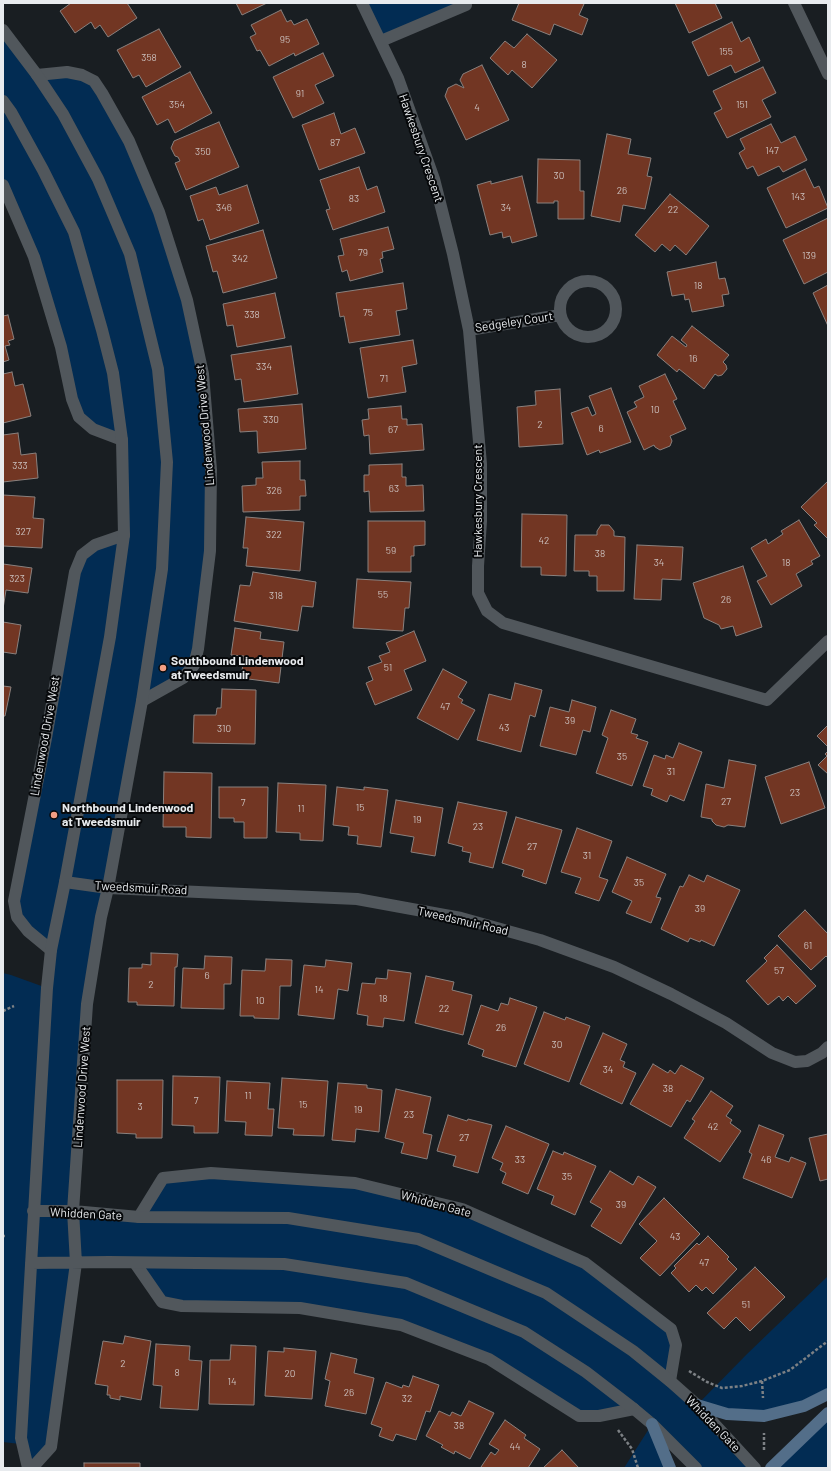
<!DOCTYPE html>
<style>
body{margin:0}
#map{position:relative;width:831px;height:1471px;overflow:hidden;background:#191e22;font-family:Barlow,sans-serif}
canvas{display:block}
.frame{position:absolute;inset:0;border:4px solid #e8ebee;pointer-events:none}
</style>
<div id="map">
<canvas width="831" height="1471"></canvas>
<div class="frame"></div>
</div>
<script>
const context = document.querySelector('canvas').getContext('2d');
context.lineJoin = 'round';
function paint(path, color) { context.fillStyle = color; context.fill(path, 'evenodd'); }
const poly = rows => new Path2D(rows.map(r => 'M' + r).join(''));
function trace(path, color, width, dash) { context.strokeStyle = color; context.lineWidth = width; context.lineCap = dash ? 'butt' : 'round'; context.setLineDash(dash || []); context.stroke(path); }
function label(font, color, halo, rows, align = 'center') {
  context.font = font + ' Barlow,sans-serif'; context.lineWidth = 4; context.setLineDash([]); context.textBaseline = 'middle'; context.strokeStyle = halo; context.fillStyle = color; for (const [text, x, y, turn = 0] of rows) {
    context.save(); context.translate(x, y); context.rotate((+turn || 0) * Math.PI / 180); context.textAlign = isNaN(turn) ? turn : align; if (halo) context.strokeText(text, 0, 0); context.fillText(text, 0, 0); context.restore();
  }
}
paint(poly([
 [362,3,465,3,381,41],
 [3,33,37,75,67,72,94,81,159,212,203,374,210,551,194,665,142,701,101,917,73,1211,139,1217,163,1178,211,1173,355,1183,462,1209,585,1263,671,1329,670,1380,697,1405,747,1354,828,1276,828,1394,764,1416,698,1405,755,1468,696,1468,653,1425,670,1468,624,1468,652,1424,634,1409,579,1416,489,1359,401,1325,300,1308,162,1302,135,1263,76,1263,51,1447,32,1468,20,1444,3,1442,3,973,11,975,47,988,51,950,17,917,82,555,124,535,122,440,79,417,61,347,3,185],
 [828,1413,828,1468,771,1468]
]), '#022c53');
const building = poly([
 [71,3,127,3,137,18,108,37,100,25,95,29,91,22,75,33,60,11,71,3],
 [236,3,267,3,242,15,236,3],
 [519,3,582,3,584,4,579,15,588,19,582,35,554,24,550,35,512,20,519,3],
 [675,3,715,3,722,18,689,33,675,3],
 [281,10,287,22,291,20,294,25,307,19,319,44,295,56,294,53,269,66,260,50,257,51,250,37,256,34,251,25,281,10],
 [732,22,741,42,749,37,760,61,735,73,731,65,708,76,692,42,732,22],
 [159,29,181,67,146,87,139,75,133,78,117,50,159,29],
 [527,34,557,60,532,88,512,70,508,75,490,58,505,41,514,48,527,34],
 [323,53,334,76,315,85,324,103,293,118,273,77,323,53],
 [482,65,509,120,466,140,445,96,448,88,456,84,464,88,460,80,463,74,482,65],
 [763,67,776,93,762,100,771,117,727,138,714,113,722,109,713,91,763,67],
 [190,72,212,113,175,133,168,119,157,125,142,97,190,72],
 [334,113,341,134,355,128,365,153,319,170,302,125,334,113],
 [219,122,239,167,186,190,175,163,180,161,178,157,175,156,171,148,174,141,219,122],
 [771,124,781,143,795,136,807,160,783,172,779,166,758,176,753,166,747,169,739,153,745,149,740,139,771,124],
 [607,134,631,139,628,154,651,158,647,176,652,177,645,209,623,205,620,222,591,216,607,134],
 [538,159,580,160,580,191,584,191,584,219,558,219,558,201,554,201,554,203,537,203,538,159],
 [359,167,367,190,377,186,385,212,333,230,326,210,330,209,320,180,359,167],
 [805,169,814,188,819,186,828,208,786,228,767,188,805,169],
 [522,176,537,236,512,243,510,236,503,238,502,232,490,235,477,185,491,181,491,184,522,176],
 [247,185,259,223,210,240,203,219,198,221,190,196,216,187,219,195,247,185],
 [670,194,709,226,686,255,675,245,670,251,662,244,655,252,635,235,670,194],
 [828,218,828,272,804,284,783,240,828,218],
 [388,227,394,249,382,252,383,258,380,259,383,272,350,281,347,270,342,272,338,256,344,255,340,239,388,227],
 [263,230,277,278,223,293,217,271,213,272,206,246,263,230],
 [716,262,719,279,725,278,729,294,722,295,724,306,692,312,689,299,685,300,684,294,672,296,667,272,716,262],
 [403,283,407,309,396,311,400,335,349,343,344,316,340,317,336,293,403,283],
 [828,285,828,326,813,293,828,285],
 [275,293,285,338,237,347,233,325,227,326,223,304,275,293],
 [8,315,14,339,8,341,10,345,5,346,9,360,3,362,3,316,8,315],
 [692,326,729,355,723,362,726,365,727,369,722,375,718,376,715,374,704,389,679,369,677,372,657,355,672,336,686,347,687,345,681,340,692,326],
 [413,340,417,364,402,367,406,392,368,398,360,348,413,340],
 [291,346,298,394,244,402,241,379,235,380,231,355,291,346],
 [12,372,15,386,23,384,31,416,3,423,3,374,12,372],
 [665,374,677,399,673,401,686,429,670,436,672,441,670,446,660,450,655,447,654,445,644,450,627,412,637,407,634,402,644,397,639,386,665,374],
 [611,388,631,442,600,453,599,450,587,455,571,413,588,407,592,416,596,414,589,396,611,388],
 [560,389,563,444,519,447,517,407,536,405,535,391,560,389],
 [302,404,306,449,258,453,257,431,240,432,238,409,302,404],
 [401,406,402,419,407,419,407,425,422,424,424,450,370,454,369,435,364,436,362,420,369,419,368,409,401,406],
 [18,433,21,455,36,453,38,478,3,482,3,435,18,433],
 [300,461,300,480,305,480,306,496,300,496,300,510,243,512,242,486,256,485,256,478,263,478,262,462,300,461],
 [402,464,402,477,406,477,406,486,423,485,424,511,370,512,369,491,364,492,364,475,369,475,369,465,402,464],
 [828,481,828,539,814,525,817,523,801,507,828,481],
 [3,495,35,497,33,518,44,519,42,548,3,546,3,495],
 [522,514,567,515,566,576,541,575,541,567,521,567,522,514],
 [246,517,304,522,300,571,246,566,248,548,243,548,246,517],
 [799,520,820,556,811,561,813,564,796,574,802,586,771,605,757,581,767,576,751,548,766,539,768,544,783,534,781,531,799,520],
 [368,521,425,521,425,545,414,546,414,556,411,556,411,572,368,572,368,521],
 [601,525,609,525,614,531,614,536,625,537,624,591,597,591,597,576,589,576,589,571,574,571,575,535,597,535,597,531,601,525],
 [637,545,683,547,681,580,662,579,661,600,634,599,637,545],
 [3,564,32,568,28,593,6,590,3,609,3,564],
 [743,566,762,627,736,636,733,626,721,629,719,625,704,618,693,583,743,566],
 [253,572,316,582,313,607,302,606,298,631,234,621,240,585,250,586,253,572],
 [357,579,411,582,409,608,405,608,403,631,353,628,357,579],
 [3,622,21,625,16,654,3,652,3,622],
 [235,628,261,632,260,639,284,642,279,683,241,678,244,656,231,655,235,628],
 [414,631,426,661,404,670,412,690,375,705,366,683,373,680,368,667,382,662,379,656,390,652,386,643,414,631],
 [443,669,467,682,458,697,463,700,461,703,475,710,458,740,417,718,443,669],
 [515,683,542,690,535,717,530,715,521,752,477,740,489,694,511,700,515,683],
 [3,686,11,687,5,716,3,716,3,686],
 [222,689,256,690,255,744,193,743,194,715,216,715,217,708,221,708,222,689],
 [572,700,596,707,590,732,583,730,576,755,540,746,550,707,569,712,572,700],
 [611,710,636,719,631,733,638,735,636,738,648,742,632,786,596,773,608,738,602,735,611,710],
 [828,725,828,747,817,736,828,725],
 [679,743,702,752,684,801,670,795,667,802,651,795,653,789,643,786,654,755,665,759,666,755,673,758,679,743],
 [828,751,828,774,818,765,827,756,825,754,828,751],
 [729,760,756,765,745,827,728,825,724,827,716,825,712,821,712,819,701,817,706,784,724,788,729,760],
 [809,762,825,808,781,824,765,777,809,762],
 [164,772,212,773,211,838,186,837,186,827,163,827,164,772],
 [278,783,326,785,323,841,300,840,300,833,276,832,278,783],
 [219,787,268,787,267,838,244,838,244,822,234,822,234,818,219,818,219,787],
 [337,787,364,790,364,787,388,790,381,847,357,844,358,836,348,835,349,827,333,825,337,787],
 [396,800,443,808,435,856,411,852,414,837,390,833,396,800],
 [458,802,507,812,493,868,469,862,471,853,462,851,463,847,448,843,458,802],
 [516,817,562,830,546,884,522,876,524,870,502,863,516,817],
 [577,828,612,841,599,877,608,880,599,901,575,893,581,878,561,872,577,828],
 [627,857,666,874,656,897,661,898,651,923,626,913,632,901,612,892,627,857],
 [689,875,704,882,707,875,740,890,714,946,701,940,700,942,690,938,688,942,661,929,680,886,683,887,689,875],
 [805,910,828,934,828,958,826,956,811,970,778,936,805,910],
 [777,945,816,986,796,1004,788,996,783,1001,779,996,768,1005,746,981,767,961,764,958,777,945],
 [151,953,178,954,177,967,175,967,174,1006,137,1005,137,1002,128,1002,129,968,142,968,142,964,151,965,151,953],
 [205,956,232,957,231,984,224,984,224,1009,181,1008,183,968,204,969,205,956],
 [266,959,292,960,291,986,280,986,279,1019,254,1018,254,1016,240,1016,242,970,265,971,266,959],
 [326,960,352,963,348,991,338,989,334,1019,298,1015,304,965,325,967,326,960],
 [388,970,411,973,404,1021,384,1018,383,1027,367,1025,368,1016,357,1014,362,983,375,984,376,978,387,979,388,970],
 [426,976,454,982,452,990,472,995,463,1035,415,1023,426,976],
 [510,998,537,1007,516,1067,482,1056,484,1050,468,1044,481,1005,498,1011,501,1003,508,1005,510,998],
 [544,1012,565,1020,566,1017,590,1026,569,1082,524,1064,544,1012],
 [603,1033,627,1044,620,1060,625,1062,623,1067,636,1073,622,1104,580,1084,603,1033],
 [653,1064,668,1073,670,1070,675,1074,681,1065,704,1078,690,1102,687,1100,671,1127,630,1104,653,1064],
 [173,1076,220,1077,218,1133,194,1133,194,1126,172,1125,173,1076],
 [282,1078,328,1081,324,1136,293,1135,294,1129,278,1128,282,1078],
 [117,1080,163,1080,162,1138,136,1138,136,1134,117,1133,117,1080],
 [227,1081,270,1083,268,1109,274,1109,272,1136,245,1135,246,1122,225,1121,227,1081],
 [338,1083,367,1085,367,1088,382,1090,379,1132,356,1129,355,1142,332,1140,338,1083],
 [396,1089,431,1097,423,1133,432,1135,427,1159,401,1153,404,1143,385,1138,396,1089],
 [711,1091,733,1106,726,1116,732,1120,730,1123,741,1131,720,1162,684,1138,695,1121,692,1119,711,1091],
 [448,1115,467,1121,468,1119,492,1125,478,1173,453,1166,456,1156,437,1151,448,1115],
 [759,1125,784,1135,775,1157,789,1162,791,1157,806,1163,792,1198,743,1178,752,1154,749,1152,759,1125],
 [506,1126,549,1144,528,1194,502,1183,506,1173,500,1170,503,1163,492,1158,506,1126],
 [828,1134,828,1179,820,1181,809,1138,828,1134],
 [553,1151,563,1155,564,1152,596,1166,575,1215,551,1204,554,1196,537,1189,553,1151],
 [610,1171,633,1185,638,1176,656,1187,621,1244,591,1226,602,1209,590,1202,610,1171],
 [664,1198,700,1234,660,1276,640,1258,657,1241,639,1224,664,1198],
 [708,1236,729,1257,727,1259,737,1269,713,1294,706,1287,702,1291,696,1285,689,1292,671,1273,676,1268,674,1266,697,1243,699,1245,708,1236],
 [755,1267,785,1297,750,1331,736,1317,724,1329,707,1313,755,1267],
 [125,1336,151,1341,141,1400,120,1396,120,1400,110,1398,110,1395,107,1395,108,1386,95,1384,103,1341,123,1344,125,1336],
 [156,1344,190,1346,189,1360,202,1361,198,1410,160,1408,162,1386,153,1385,156,1344],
 [231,1345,256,1346,254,1405,209,1404,210,1360,230,1360,231,1345],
 [284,1348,316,1351,312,1399,265,1396,268,1351,284,1352,284,1348],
 [331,1353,357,1359,354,1373,374,1378,366,1414,325,1406,330,1381,325,1379,331,1353],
 [413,1376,439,1385,430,1412,426,1411,416,1440,396,1434,393,1441,379,1436,382,1428,371,1424,386,1382,402,1388,403,1385,409,1387,413,1376],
 [469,1401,494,1413,470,1459,455,1451,454,1454,441,1447,443,1445,426,1436,439,1411,450,1416,452,1412,461,1416,469,1401],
 [505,1420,526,1435,524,1438,540,1449,528,1468,483,1468,481,1467,491,1452,495,1455,499,1450,489,1444,505,1420],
 [562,1450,579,1468,543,1468,562,1450],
 [84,1463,140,1463,140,1468,84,1468,84,1463]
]);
paint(building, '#723623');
trace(building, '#8a817e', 1);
trace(poly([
 [3,1011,14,1006],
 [3,1236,5,1236],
 [689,1371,707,1382,722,1388,742,1386,762,1381,790,1370,828,1341],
 [762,1381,763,1398],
 [618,1430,632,1449,638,1468],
 [764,1450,764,1433]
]), '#7d8185', 2.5, [3, 2]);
trace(poly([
 [362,3,398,78,434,179,453,254,469,330,481,464,481,521,478,566,478,593,487,611,503,623,767,700,828,641],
 [794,3,828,74],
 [381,41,466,5,465,3],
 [37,75,67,72,82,75,94,81,102,93,129,141,159,212,187,300,203,374,211,470,210,551,198,649,194,665,183,678,142,701],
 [3,185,34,257,61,347,72,399,79,417,93,429,122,440],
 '560 309a28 28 0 1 1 56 0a28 28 0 1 1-56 0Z',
 [469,330,560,315],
 [65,882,108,888,357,899,461,918,540,940,614,967,671,994,726,1023,772,1053,795,1062,807,1061,822,1053,828,1047],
 [51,950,28,931,17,917,14,901,46,738,75,572,82,555,95,545,124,535],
 [139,1217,163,1178,211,1173,355,1183,462,1209,585,1263,671,1329,676,1345,670,1381],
 [135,1263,162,1302,182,1306,300,1308,401,1325,489,1359,579,1416,599,1416,634,1409]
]), '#51575c', 12);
trace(poly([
 [3,30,37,75,63,114,98,179,130,254,158,369,167,462,162,569,142,701,108,888,101,917,87,1004,73,1211,76,1263,51,1447,32,1468],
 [3,101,11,112,43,170,74,232,102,330,113,373,122,440,124,535,110,637,65,882,51,950,47,988,21,1438,28,1468],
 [33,1211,73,1211,139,1217,288,1218,418,1239,546,1293,633,1351,670,1381,697,1405,755,1468],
 [31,1263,109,1262,284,1264,406,1283,524,1332,586,1372,634,1409,652,1424,696,1468]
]), '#51575c', 12);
trace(poly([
 [697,1405,727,1414,764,1416,804,1406,828,1394],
 [652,1424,670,1468],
 [771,1468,828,1413]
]), '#536e89', 12);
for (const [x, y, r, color] of [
 [163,668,4,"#f39f84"],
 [54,815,4,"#f39f84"]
]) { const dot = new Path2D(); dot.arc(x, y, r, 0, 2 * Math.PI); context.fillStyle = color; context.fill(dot); trace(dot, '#06080a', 1.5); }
label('10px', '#cabebb', null, [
 ["95",285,40],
 ["155",726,52],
 ["358",149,58],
 ["8",524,65],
 ["91",300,94],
 ["354",177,105],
 ["151",742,105],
 ["4",477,108],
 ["87",335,143],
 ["147",772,151],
 ["350",203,152],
 ["30",559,176],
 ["26",622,191],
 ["143",798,197],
 ["83",354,199],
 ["346",224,208],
 ["34",506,208],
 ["22",673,210],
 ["79",363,253],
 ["139",809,256],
 ["342",240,259],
 ["18",698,286],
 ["75",368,313],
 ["338",252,315],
 ["16",693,359],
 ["334",264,367],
 ["71",384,379],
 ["10",655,410],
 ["330",271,420],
 ["2",540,425],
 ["6",601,429],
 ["67",393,430],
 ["333",20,466],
 ["63",394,489],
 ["326",274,491],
 ["327",23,532],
 ["322",274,535],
 ["42",544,541],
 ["59",391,551],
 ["38",600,554],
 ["34",659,563],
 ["18",786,563],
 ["323",17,579],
 ["55",383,595],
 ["318",276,596],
 ["26",726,600],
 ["51",388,668],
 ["47",445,707],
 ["39",570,721],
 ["43",504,728],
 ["310",224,729],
 ["35",622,757],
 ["31",671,772],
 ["23",795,793],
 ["27",726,802],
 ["7",243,803],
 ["15",360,808],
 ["11",301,809],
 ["19",417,820],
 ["23",478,827],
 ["27",532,847],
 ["31",587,856],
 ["35",639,883],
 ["39",700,909],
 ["61",808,946],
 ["57",779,971],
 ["6",207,976],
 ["2",151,985],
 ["14",319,990],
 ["18",383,999],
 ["10",260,1001],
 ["22",444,1009],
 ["26",501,1028],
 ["30",557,1045],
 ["34",608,1070],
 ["38",668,1089],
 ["11",248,1096],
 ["7",196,1101],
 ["15",303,1105],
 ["3",140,1107],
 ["19",358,1110],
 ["23",409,1115],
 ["42",713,1127],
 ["27",464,1138],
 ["33",520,1160],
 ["46",766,1160],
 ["35",567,1177],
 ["39",621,1205],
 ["43",675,1237],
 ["47",704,1263],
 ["51",746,1305],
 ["2",123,1364],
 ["8",177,1373],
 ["20",290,1374],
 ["14",232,1382],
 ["26",349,1393],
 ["32",407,1399],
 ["38",459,1426],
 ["44",515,1447]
]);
label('12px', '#e8ebee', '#06080a', [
 ["Hawkesbury Crescent",421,148,71],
 ["Sedgeley Court",514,322,-9],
 ["Lindenwood Drive West",205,425,-95],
 ["Hawkesbury Crescent",478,501,-90],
 ["Lindenwood Drive West",45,736,-80],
 ["Tweedsmuir Road",141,888,3],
 ["Tweedsmuir Road",463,921,13],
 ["Lindenwood Drive West",82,1087,-86],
 ["Whidden Gate",436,1204,15],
 ["Whidden Gate",86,1214,3],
 ["Whidden Gate",713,1424,46]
]);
label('bold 12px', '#e8ebee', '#06080a', [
 ["Southbound Lindenwood",171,661],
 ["at Tweedsmuir",171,675],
 ["Northbound Lindenwood",62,808],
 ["at Tweedsmuir",62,822]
], 'left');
</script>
